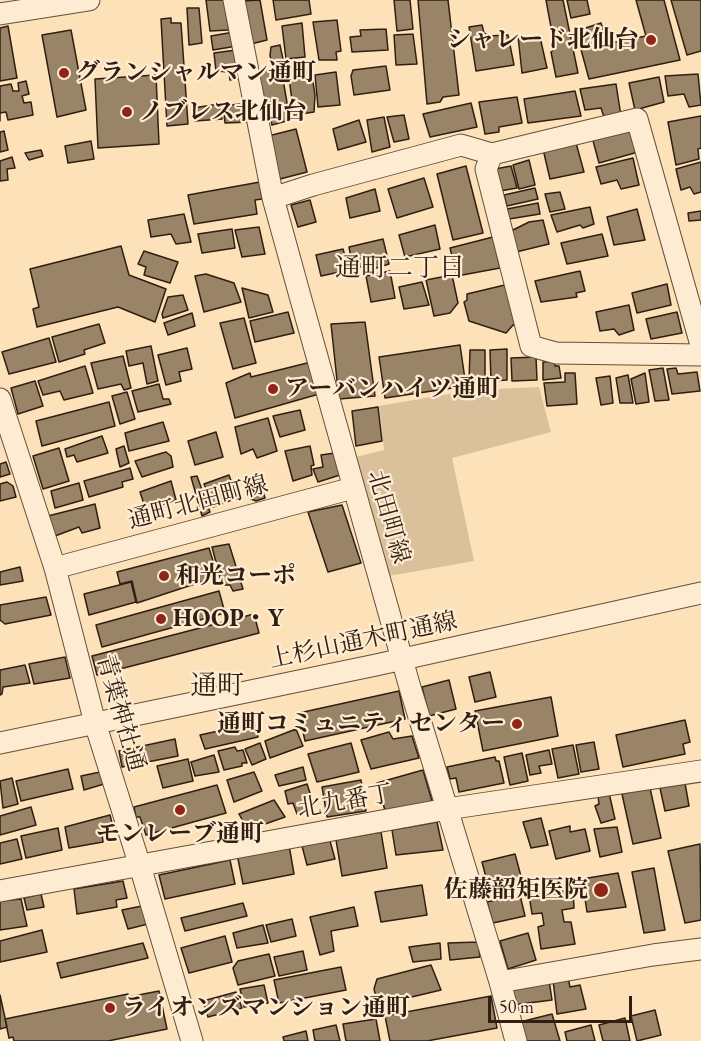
<!DOCTYPE html>
<meta charset="utf-8">
<style>
body{margin:0}
#map{position:relative;width:701px;height:1041px;overflow:hidden;background:#fde2b9;font-family:"EB Garamond",serif}
canvas{display:block}
.scale{position:absolute;left:488px;top:996px;width:144px;height:27px;box-sizing:border-box;border:3px solid #2f1e11;border-top:0;padding-left:8px;font-size:18px;line-height:21px;white-space:nowrap;color:#2f1e11;-webkit-text-stroke:4px #feecd2;paint-order:stroke}
</style>
<div id="map">
<canvas width="701" height="1041"></canvas>
<div class="scale">50 m</div>
</div>
<script>
const context = document.querySelector('canvas').getContext('2d');
context.lineJoin = 'round';
function paint(path, color) { context.fillStyle = color; context.fill(path, 'evenodd'); }
const poly = rows => new Path2D(rows.map(r => 'M' + r).join(''));
function trace(path, color, width, dash) { context.strokeStyle = color; context.lineWidth = width; context.lineCap = dash ? 'butt' : 'round'; context.setLineDash(dash || []); context.stroke(path); }
function label(font, color, halo, rows, align = 'center') {
  context.font = font + ' "EB Garamond","Noto Serif JP",serif'; context.lineWidth = 4.5; context.setLineDash([]); context.textBaseline = 'middle'; context.strokeStyle = halo; context.fillStyle = color; for (const [text, x, y, turn = 0] of rows) {
    context.save(); context.translate(x, y); context.rotate((+turn || 0) * Math.PI / 180); context.textAlign = isNaN(turn) ? turn : align; if (halo) context.strokeText(text, 0, 0); context.fillText(text, 0, 0); context.restore();
  }
}
paint(poly([
 [539,387,551,432,452,458,474,561,389,576,348,459,384,450,379,406,472,390]
]), '#dac19c');
const building = poly([
 [206,0,224,0,229,30,210,31,206,0],
 [260,0,267,40,251,44,243,1,260,0],
 [273,0,309,0,311,14,276,20,273,0],
 [394,0,410,0,413,29,397,31,394,0],
 [418,0,448,0,459,95,443,97,440,102,427,104,418,0],
 [546,0,563,0,578,73,556,77,551,52,555,49,546,0],
 [567,0,587,0,590,14,571,18,567,0],
 [636,0,664,0,680,60,589,79,576,31,601,23,607,44,646,36,636,0],
 [671,0,701,0,701,51,687,55,671,0],
 [187,8,199,8,202,43,189,45,187,8],
 [171,18,171,23,181,23,188,124,167,126,161,19,171,18],
 [337,20,341,51,336,52,337,60,319,60,313,22,337,20],
 [302,23,305,57,286,59,282,26,302,23],
 [482,25,484,33,489,36,508,35,514,65,476,71,469,27,482,25],
 [8,26,17,78,0,81,0,28,8,26],
 [386,29,388,50,352,52,350,37,361,36,360,30,386,29],
 [71,30,86,110,57,117,42,35,71,30],
 [234,32,237,46,213,50,211,36,234,32],
 [413,34,417,64,396,65,394,35,413,34],
 [518,36,540,37,547,68,522,73,518,36],
 [280,45,284,64,272,66,270,55,271,47,280,45],
 [236,50,241,78,230,80,229,72,216,71,214,53,236,50],
 [386,66,390,90,354,95,351,76,353,70,386,66],
 [281,68,290,120,272,125,270,116,266,116,256,72,281,68],
 [306,70,309,83,313,82,315,95,314,112,294,115,288,71,306,70],
 [336,72,340,105,318,107,315,75,336,72],
 [698,74,701,105,689,107,684,94,668,96,665,76,698,74],
 [156,75,159,144,98,148,95,79,156,75],
 [659,77,664,102,635,110,629,83,659,77],
 [26,81,29,94,22,96,24,103,31,102,33,115,8,120,6,112,0,113,0,121,0,86,11,84,13,91,19,91,18,83,26,81],
 [616,84,621,116,605,120,601,108,585,110,580,89,616,84],
 [575,91,581,116,528,123,524,99,575,91],
 [517,97,522,123,499,127,499,132,485,134,479,102,517,97],
 [247,103,250,122,225,123,223,106,247,103],
 [471,103,477,127,430,137,423,114,471,103],
 [219,104,222,119,195,121,193,108,219,104],
 [404,115,409,139,394,142,387,117,404,115],
 [701,116,701,148,698,149,699,159,676,165,668,122,701,116],
 [384,117,390,147,372,152,367,120,384,117],
 [359,120,366,142,338,150,333,129,359,120],
 [625,128,635,136,638,152,599,163,592,137,625,128],
 [296,129,307,172,280,179,268,136,296,129],
 [4,131,8,150,0,152,0,132,4,131],
 [91,141,94,159,68,163,65,146,91,141],
 [576,143,584,172,550,179,543,149,576,143],
 [41,150,43,156,29,160,25,153,41,150],
 [12,157,15,168,7,169,8,180,0,181,0,161,12,157],
 [633,158,639,185,621,189,617,180,601,184,596,167,633,158],
 [529,160,535,185,519,189,513,165,529,160],
 [701,162,701,192,694,194,690,187,681,190,676,169,701,162],
 [466,166,483,233,453,240,437,174,466,166],
 [511,166,517,188,500,191,495,169,511,166],
 [424,178,433,207,397,218,388,189,424,178],
 [260,182,262,199,255,200,257,214,194,224,188,195,260,182],
 [535,188,538,199,507,206,504,195,535,188],
 [375,189,380,211,350,218,346,198,375,189],
 [560,192,565,209,550,212,545,194,560,192],
 [310,200,316,222,298,227,291,205,310,200],
 [538,203,540,214,509,219,507,209,538,203],
 [590,207,594,224,583,228,580,225,557,232,551,215,590,207],
 [637,209,645,240,614,245,607,217,637,209],
 [701,211,701,220,689,221,688,213,701,211],
 [184,214,191,242,176,244,171,234,151,237,148,220,184,214],
 [543,220,549,244,516,252,511,231,529,222,543,220],
 [435,225,440,249,405,257,399,235,435,225],
 [259,227,265,254,242,257,235,230,259,227],
 [232,229,235,248,202,253,198,234,232,229],
 [602,234,608,256,567,264,561,243,602,234],
 [493,237,500,268,457,276,450,248,493,237],
 [383,239,389,264,373,269,371,264,353,269,349,247,383,239],
 [121,246,129,275,166,289,155,322,118,307,37,327,33,309,39,307,30,269,121,246],
 [343,249,349,270,321,276,316,255,343,249],
 [144,251,178,262,170,283,144,275,146,267,138,264,144,251],
 [390,271,395,298,371,302,366,276,390,271],
 [580,271,585,291,576,293,577,297,541,302,535,281,580,271],
 [206,274,234,283,241,302,204,312,195,276,206,274],
 [452,275,458,303,450,313,434,316,426,280,452,275],
 [422,282,429,305,404,309,399,287,422,282],
 [509,284,519,326,513,325,506,333,469,321,464,302,467,300,467,294,509,284],
 [667,284,671,305,637,313,632,293,667,284],
 [242,288,268,295,273,312,249,318,242,288],
 [183,295,188,310,163,318,162,314,168,297,183,295],
 [629,305,634,330,619,335,614,329,600,331,596,312,629,305],
 [288,312,294,333,255,342,250,321,288,312],
 [677,312,682,333,651,339,646,319,677,312],
 [192,313,195,326,168,335,164,323,192,313],
 [244,318,256,363,233,369,220,323,244,318],
 [365,322,375,396,339,399,331,324,365,322],
 [99,324,105,343,84,350,85,354,59,362,52,337,99,324],
 [49,338,56,362,9,374,2,352,49,338],
 [460,345,466,386,385,398,379,357,460,345],
 [151,346,158,381,147,384,143,363,129,366,126,351,151,346],
 [187,348,192,369,179,372,181,381,166,385,158,355,187,348],
 [507,349,507,380,491,381,490,350,507,349],
 [470,350,485,350,485,382,469,383,470,350],
 [123,356,131,388,124,390,121,384,98,389,91,363,123,356],
 [536,357,537,380,512,381,511,358,536,357],
 [555,361,555,366,559,366,561,378,543,380,543,362,555,361],
 [311,362,319,394,235,418,226,383,250,373,251,377,311,362],
 [85,366,93,393,64,400,60,391,43,395,38,381,85,366],
 [663,368,669,400,655,401,649,370,663,368],
 [676,368,678,374,697,372,700,391,672,394,667,369,676,368],
 [565,373,575,373,577,404,547,406,544,383,565,382,565,373],
 [645,373,649,402,636,404,631,379,645,373],
 [628,375,633,403,620,403,616,378,628,375],
 [610,376,613,403,601,405,596,378,610,376],
 [35,381,43,406,18,414,11,388,35,381],
 [159,384,163,399,169,399,171,404,138,412,132,391,159,384],
 [127,392,135,419,120,424,112,396,127,392],
 [109,402,115,426,42,446,36,421,109,402],
 [378,407,382,441,356,446,352,411,378,407],
 [300,410,305,430,280,437,273,416,300,410],
 [268,418,277,451,257,458,253,449,241,454,235,427,268,418],
 [163,422,169,441,129,451,125,433,163,422],
 [216,432,223,457,195,465,188,441,216,432],
 [102,436,108,453,77,462,74,455,67,457,65,449,102,436],
 [124,446,129,463,120,467,116,449,124,446],
 [310,446,314,465,311,466,312,475,293,481,285,451,310,446],
 [59,448,69,481,43,489,33,456,59,448],
 [166,452,171,456,173,467,142,477,135,461,166,452],
 [335,453,340,475,318,482,313,469,323,467,321,455,335,453],
 [6,462,10,474,0,477,0,464,6,462],
 [130,468,133,479,122,482,123,487,89,497,84,481,130,468],
 [229,475,237,498,213,507,204,484,229,475],
 [197,476,210,512,202,516,191,477,197,476],
 [171,481,176,500,146,510,140,492,171,481],
 [7,482,13,486,16,497,0,501,0,484,7,482],
 [260,482,265,498,256,501,251,499,248,485,260,482],
 [79,483,83,500,55,508,51,491,79,483],
 [95,504,100,528,82,533,79,527,55,536,48,516,95,504],
 [342,505,361,563,328,572,308,512,342,505],
 [229,544,243,589,233,591,230,585,222,585,212,547,229,544],
 [209,548,214,564,208,569,210,579,137,603,132,581,120,584,117,572,209,548],
 [20,567,23,581,0,585,0,572,20,567],
 [131,582,136,602,89,615,84,594,131,582],
 [219,591,225,613,102,647,96,625,219,591],
 [46,597,51,615,5,624,0,620,0,605,46,597],
 [254,614,259,633,97,675,92,656,254,614],
 [65,657,70,678,34,684,29,664,65,657],
 [25,665,30,683,3,687,2,694,0,695,0,670,25,665],
 [490,672,496,697,475,702,469,677,490,672],
 [449,680,456,709,429,716,422,687,449,680],
 [399,691,405,719,305,741,299,713,399,691],
 [551,697,558,736,483,751,475,711,551,697],
 [685,720,690,742,683,744,685,754,623,767,616,735,685,720],
 [255,723,258,737,205,749,200,735,255,723],
 [296,729,303,746,270,758,265,741,296,729],
 [389,732,393,739,412,736,419,758,371,769,361,740,389,732],
 [175,739,178,756,122,767,119,751,175,739],
 [594,742,599,769,581,772,576,745,594,742],
 [260,743,266,759,252,765,245,749,260,743],
 [351,743,359,772,317,782,308,754,351,743],
 [573,745,579,774,558,778,552,749,573,745],
 [235,747,237,751,243,750,247,763,242,763,242,766,224,770,218,751,235,747],
 [549,750,552,764,539,766,541,773,530,775,526,755,549,750],
 [522,753,528,781,510,785,504,757,522,753],
 [214,755,219,772,195,776,191,762,214,755],
 [495,757,496,761,499,761,504,783,459,792,456,778,450,779,447,767,495,757],
 [188,759,193,781,163,788,157,766,188,759],
 [303,767,306,780,279,786,275,775,303,767],
 [68,769,73,789,21,801,16,781,68,769],
 [423,770,432,801,386,814,377,783,423,770],
 [100,772,104,784,84,790,81,776,100,772],
 [254,772,262,791,234,802,227,780,254,772],
 [12,778,18,804,3,808,0,781,12,778],
 [361,780,366,811,327,817,322,787,361,780],
 [685,783,689,806,665,811,660,788,685,783],
 [307,784,314,805,309,811,297,814,293,803,288,804,285,791,307,784],
 [217,785,226,813,146,835,140,817,136,817,134,807,217,785],
 [650,788,661,838,633,844,622,794,650,788],
 [609,793,615,819,601,823,595,806,599,804,598,796,609,793],
 [274,800,285,817,248,830,239,814,274,800],
 [31,807,36,825,0,835,0,816,31,807],
 [110,815,114,831,102,833,103,842,69,848,65,827,110,815],
 [541,818,548,845,531,848,523,822,541,818],
 [437,822,443,850,396,855,392,830,437,822],
 [570,826,570,832,585,829,590,851,556,859,549,831,570,826],
 [617,827,622,852,600,857,594,829,617,827],
 [58,828,62,850,26,858,21,836,58,828],
 [381,832,387,868,342,876,336,840,381,832],
 [17,839,22,859,0,864,0,843,17,839],
 [330,841,335,859,307,865,302,846,330,841],
 [700,844,701,920,685,923,668,851,700,844],
 [289,845,294,874,243,884,237,854,289,845],
 [515,854,522,880,489,889,482,862,515,854],
 [230,860,235,884,165,899,159,875,230,860],
 [654,868,665,930,644,933,632,872,654,868],
 [618,873,626,907,587,912,582,879,618,873],
 [123,881,127,898,116,900,117,907,77,914,74,889,123,881],
 [422,885,427,915,381,922,375,892,422,885],
 [573,890,574,908,562,910,564,922,571,922,575,944,541,949,538,927,544,925,542,913,532,914,529,895,573,890],
 [41,894,44,907,27,910,24,898,41,894],
 [520,895,525,916,493,923,487,902,520,895],
 [21,899,27,926,0,930,0,901,21,899],
 [243,903,247,916,185,931,181,918,243,903],
 [142,906,148,924,128,929,122,910,142,906],
 [354,907,358,926,331,931,334,951,320,955,310,917,354,907],
 [292,919,296,936,271,942,266,925,292,919],
 [263,925,268,943,237,948,233,933,263,925],
 [42,930,47,952,0,962,0,941,42,930],
 [528,933,536,960,508,969,500,941,528,933],
 [225,936,232,962,189,973,181,948,225,936],
 [478,942,480,957,450,960,448,943,478,942],
 [143,943,148,958,61,978,57,963,143,943],
 [440,943,441,959,413,962,409,947,440,943],
 [303,951,307,970,279,976,274,957,303,951],
 [269,954,275,976,238,985,233,968,238,961,269,954],
 [431,965,441,990,378,1005,374,989,377,979,431,965],
 [341,967,346,990,279,1003,274,980,341,967],
 [568,977,570,987,580,985,586,1009,557,1014,553,980,568,977],
 [549,980,552,1000,513,1005,510,986,549,980],
 [264,985,268,1003,244,1007,240,989,264,985],
 [159,991,167,1029,108,1041,14,1041,13,1037,9,1038,5,1019,128,994,128,997,159,991],
 [236,992,242,1008,208,1017,203,1001,236,992],
 [0,995,7,1027,0,1029,0,995],
 [491,996,497,1028,427,1041,390,1041,385,1016,491,996],
 [655,1010,661,1035,637,1041,631,1016,655,1010],
 [552,1014,560,1041,525,1041,520,1022,552,1014],
 [625,1018,630,1041,603,1041,599,1025,625,1018],
 [376,1019,380,1041,346,1041,343,1024,376,1019],
 [336,1025,340,1041,315,1041,313,1030,336,1025],
 [591,1025,595,1041,567,1041,565,1032,591,1025],
 [306,1031,308,1041,284,1041,283,1037,306,1031]
]);
paint(building, '#9a8468');
trace(building, '#2f1e11', 1.5);
const minor = poly([
 [234,0,273,198,300,296,409,684,500,982,516,1041],
 [0,14,89,0],
 [492,154,486,169,531,346,556,353,701,355],
 [273,198,313,185,461,145,492,154,637,119,701,345],
 [0,399,55,568,95,723,140,866,192,1041],
 [55,568,353,488],
 [0,743,376,665,701,593],
 [0,891,447,809,701,771],
 [500,982,653,955,701,949]
]);
trace(minor, '#624f3b', 23);
trace(minor, '#feecd2', 21);
for (const [x, y, r, color] of [
 [651,40,6,"#8f2418"],
 [64,73,6,"#8f2418"],
 [127,112,6,"#8f2418"],
 [273,389,6,"#8f2418"],
 [164,576,6,"#8f2418"],
 [161,619,6,"#8f2418"],
 [517,724,6,"#8f2418"],
 [180,810,6,"#8f2418"],
 [601,890,8,"#8f2418"],
 [110,1008,6,"#8f2418"]
]) { const dot = new Path2D(); dot.arc(x, y, r, 0, 2 * Math.PI); context.fillStyle = color; context.fill(dot); trace(dot, '#feecd2', 2); }
label('bold 24px', '#2f1e11', '#feecd2', [
 ["シャレード北仙台",639,40,"right"],
 ["グランシャルマン通町",76,73],
 ["ノブレス北仙台",139,112],
 ["アーバンハイツ通町",285,389],
 ["和光コーポ",176,576],
 ["HOOP・Y",173,619],
 ["通町コミュニティセンター",505,724,"right"],
 ["モンレーブ通町",180,834,"center"],
 ["佐藤韶矩医院",588,890,"right"],
 ["ライオンズマンション通町",122,1008]
], 'left');
label('24px', '#2f1e11', '#feecd2', [
 ["通町北田町線",198,503,-15],
 ["北田町線",388,517,74],
 ["上杉山通木町通線",363,641,-12],
 ["青葉神社通",120,713,74],
 ["北九番丁",345,802,-10]
]);
label('26px', '#2f1e11', '#feecd2', [
 ["通町二丁目",400,269]
]);
label('27px', '#2f1e11', '#feecd2', [
 ["通町",217,687]
]);
</script>
